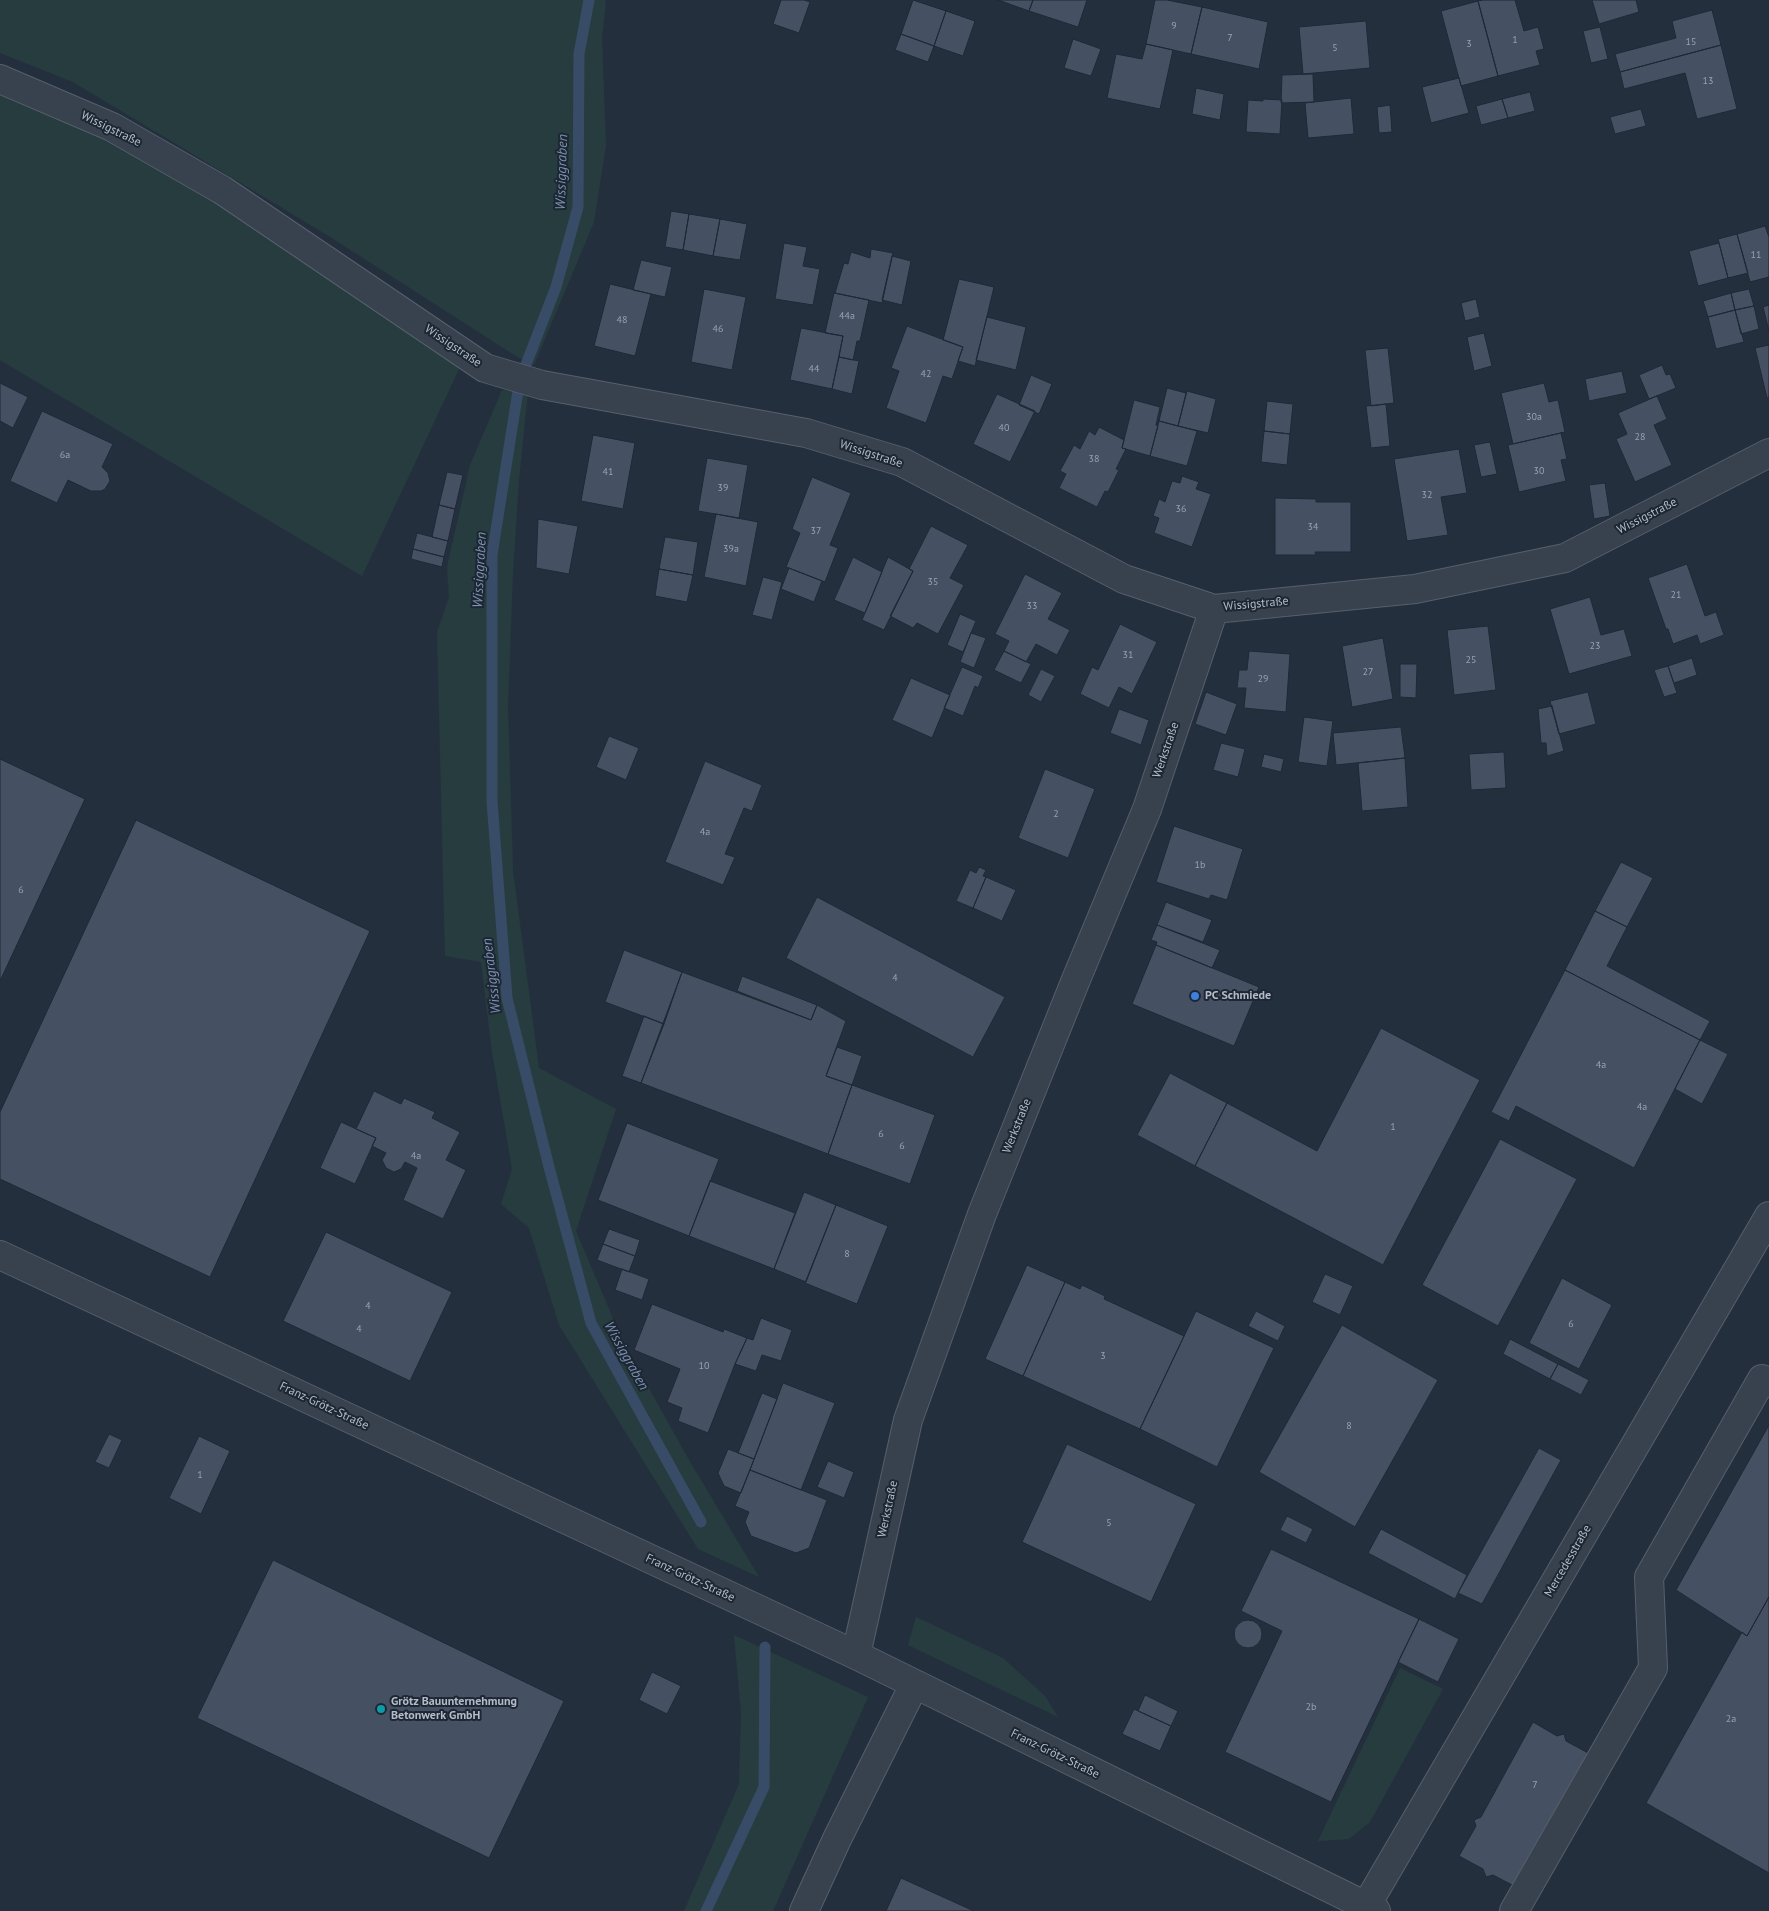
<!DOCTYPE html>
<meta charset="utf-8">
<style>
body{margin:0}
canvas{display:block;background:#242f3e}
</style>
<canvas width="1769" height="1911"></canvas>
<script>
const context = document.querySelector('canvas').getContext('2d');
context.lineJoin = 'round';
function paint(path, color) { context.fillStyle = color; context.fill(path, 'evenodd'); }
const poly = rows => new Path2D(rows.map(r => 'M' + r).join(''));
function trace(path, color, width, dash) { context.strokeStyle = color; context.lineWidth = width; context.lineCap = dash ? 'butt' : 'round'; context.setLineDash(dash || []); context.stroke(path); }
function label(font, color, halo, rows, align = 'center') {
  context.font = font + ' "PT Sans",sans-serif'; context.lineWidth = 4; context.setLineDash([]); context.textBaseline = 'middle'; context.strokeStyle = halo; context.fillStyle = color; for (const [text, x, y, turn = 0] of rows) {
    context.save(); context.translate(x, y); context.rotate((+turn || 0) * Math.PI / 180); context.textAlign = isNaN(turn) ? turn : align; if (halo) context.strokeText(text, 0, 0); context.fillText(text, 0, 0); context.restore();
  }
}
paint(poly([
 [0,0,606,0,602,39,606,146,594,222,534,365,519,358,327,235,73,82,0,53],
 [0,89,97,131,240,216,387,319,460,367,362,576,0,360],
 [502,390,528,392,519,480,513,571,508,707,513,871,539,1068,616,1109,576,1231,623,1342,689,1460,759,1577,698,1549,559,1325,529,1228,501,1204,512,1169,492,1052,481,962,445,956,437,632,449,597,447,567,470,465],
 [916,1617,1003,1658,1045,1696,1058,1717,908,1645],
 [734,1635,868,1697,773,1911,684,1911,739,1784,741,1713],
 [1400,1668,1443,1689,1370,1822,1349,1839,1318,1841]
]), '#263c3f');
trace(poly([
 [589,0,579,54,578,207,556,287,525,367,518,391,492,555,492,801,507,998,549,1167,591,1323,701,1522],
 [706,1911,764,1787,765,1647]
]), '#394c67', 11);
const building = poly([
 [781,0,804,0,810,2,799,33,773,24,781,0],
 [913,0,946,11,934,46,901,34,913,0],
 [998,0,1033,0,1029,11,998,0],
 [1033,0,1087,0,1078,27,1029,11,1033,0],
 [1155,0,1167,0,1202,7,1191,54,1146,44,1155,0],
 [1483,0,1515,0,1524,31,1538,27,1544,49,1536,51,1540,65,1498,76,1478,1,1483,0],
 [1592,0,1636,0,1639,12,1599,24,1592,0],
 [1478,1,1498,76,1461,86,1441,11,1478,1],
 [1202,7,1268,22,1259,69,1191,54,1202,7],
 [1712,10,1721,45,1620,72,1615,54,1676,38,1672,21,1712,10],
 [946,11,975,21,963,56,934,46,946,11],
 [1366,21,1370,68,1303,74,1299,27,1366,21],
 [1600,27,1608,59,1591,63,1583,31,1600,27],
 [901,34,934,46,928,62,895,50,901,34],
 [1073,39,1101,49,1091,76,1064,68,1073,39],
 [1146,44,1173,50,1160,109,1107,98,1116,54,1142,59,1146,44],
 [1721,45,1737,109,1697,119,1685,73,1624,89,1620,72,1721,45],
 [1313,74,1314,102,1281,103,1282,75,1313,74],
 [1459,78,1469,113,1431,123,1422,87,1459,78],
 [1196,88,1224,94,1220,120,1192,114,1196,88],
 [1530,92,1535,111,1508,118,1502,99,1530,92],
 [1351,98,1354,134,1308,138,1305,103,1351,98],
 [1263,99,1282,100,1280,134,1246,132,1248,100,1263,101,1263,99],
 [1502,99,1508,118,1481,125,1476,106,1502,99],
 [1390,105,1392,132,1379,133,1377,107,1390,105],
 [1641,109,1646,126,1615,134,1610,117,1641,109],
 [671,211,689,214,683,250,665,247,671,211],
 [689,214,720,219,713,256,683,250,689,214],
 [720,219,747,224,740,260,713,256,720,219],
 [1765,226,1769,237,1769,277,1750,282,1737,234,1765,226],
 [1737,234,1748,273,1728,278,1718,239,1737,234],
 [784,243,807,247,803,266,820,269,813,305,775,299,784,243],
 [1719,243,1728,278,1698,286,1689,251,1719,243],
 [871,249,893,253,882,303,835,293,844,263,848,264,851,252,870,258,871,249],
 [892,256,911,261,902,305,882,300,892,256],
 [641,260,672,267,665,297,633,290,641,260],
 [959,279,994,287,975,366,958,361,963,347,943,340,959,279],
 [610,284,651,294,635,356,594,346,610,284],
 [704,289,746,297,732,370,691,362,704,289],
 [1749,289,1754,306,1735,310,1731,293,1749,289],
 [834,293,869,300,860,341,857,341,853,360,839,357,843,336,825,333,834,293],
 [1731,293,1735,310,1708,317,1703,301,1731,293],
 [1476,299,1480,317,1465,321,1461,303,1476,299],
 [1769,305,1769,331,1763,307,1769,305],
 [1754,306,1759,329,1741,334,1735,310,1754,306],
 [1735,310,1744,342,1716,349,1708,317,1735,310],
 [987,317,1026,327,1016,370,976,360,987,317],
 [907,326,963,347,952,379,943,376,926,423,886,408,899,371,891,368,907,326],
 [801,328,843,336,832,389,790,380,801,328],
 [1484,333,1492,366,1474,371,1467,337,1484,333],
 [1769,345,1769,397,1767,398,1755,348,1769,345],
 [1388,348,1394,403,1371,406,1365,350,1388,348],
 [839,357,859,361,852,394,832,389,839,357],
 [1662,365,1666,375,1670,374,1676,388,1649,399,1639,375,1662,365],
 [1622,371,1627,393,1589,401,1585,379,1622,371],
 [1031,375,1052,384,1039,414,1019,405,1031,375],
 [0,383,28,397,13,428,0,421,0,383],
 [1544,383,1549,402,1558,400,1565,432,1513,444,1501,393,1544,383],
 [1167,388,1186,393,1178,426,1159,421,1167,388],
 [1187,391,1216,399,1208,433,1178,426,1187,391],
 [997,394,1035,411,1010,462,973,444,997,394],
 [1657,396,1667,419,1654,425,1672,465,1635,482,1616,439,1627,434,1618,413,1657,396],
 [1134,400,1160,407,1156,425,1158,426,1150,456,1122,448,1134,400],
 [1267,401,1293,404,1290,434,1264,431,1267,401],
 [1386,404,1390,446,1371,448,1366,406,1386,404],
 [42,411,113,444,102,467,108,473,110,481,105,489,101,491,91,491,68,480,57,503,10,481,42,411],
 [1159,421,1197,431,1187,466,1150,456,1159,421],
 [1099,427,1124,440,1122,448,1126,449,1116,469,1119,470,1108,492,1105,491,1097,507,1059,488,1066,474,1060,471,1074,445,1080,449,1089,431,1095,435,1099,427],
 [1264,431,1290,434,1287,465,1261,462,1264,431],
 [1561,433,1567,459,1561,460,1566,481,1519,492,1508,445,1561,433],
 [593,435,635,443,623,509,581,501,593,435],
 [1490,442,1497,474,1481,477,1474,445,1490,442],
 [1459,449,1467,493,1441,497,1448,535,1407,541,1394,459,1459,449],
 [707,458,748,465,739,518,698,511,707,458],
 [447,472,463,475,455,509,439,505,447,472],
 [1182,476,1199,482,1196,489,1211,494,1192,547,1154,533,1159,518,1153,516,1159,499,1165,502,1172,481,1180,483,1182,476],
 [812,477,851,493,830,545,838,548,825,582,786,567,800,533,792,529,812,477],
 [1605,483,1610,516,1594,519,1589,485,1605,483],
 [1275,498,1316,499,1316,502,1351,502,1351,552,1315,552,1316,555,1275,555,1275,498],
 [439,505,455,509,448,541,432,537,439,505],
 [716,514,758,522,746,586,704,577,716,514],
 [538,519,578,526,569,574,536,568,538,519],
 [931,526,968,545,950,578,964,585,938,634,917,623,913,628,890,616,913,571,909,569,931,526],
 [417,533,448,541,444,557,413,549,417,533],
 [665,537,698,542,693,575,659,569,665,537],
 [413,549,444,557,442,567,411,559,413,549],
 [853,557,882,572,865,613,834,600,853,557],
 [888,557,913,571,884,630,862,620,888,557],
 [1687,564,1705,616,1716,612,1724,635,1700,644,1697,635,1673,644,1668,629,1666,629,1648,578,1687,564],
 [789,568,822,581,814,602,781,589,789,568],
 [659,569,693,575,687,602,655,596,659,569],
 [1025,574,1062,593,1048,619,1070,630,1057,655,1036,644,1026,662,1004,651,1009,641,995,634,1025,574],
 [763,577,782,582,772,620,752,615,763,577],
 [1590,597,1601,635,1624,629,1632,656,1569,674,1550,609,1590,597],
 [960,614,976,621,963,652,947,645,960,614],
 [1120,624,1157,642,1132,694,1119,687,1109,708,1080,694,1092,667,1098,670,1120,624],
 [1488,626,1496,690,1454,695,1447,630,1488,626],
 [971,633,986,638,974,668,960,662,971,633],
 [1383,638,1393,699,1352,707,1342,646,1383,638],
 [1004,651,1031,664,1021,683,994,670,1004,651],
 [1249,651,1290,654,1286,712,1244,708,1246,688,1237,688,1239,670,1247,670,1249,651],
 [1692,658,1697,675,1674,683,1668,666,1692,658],
 [1400,664,1417,664,1416,698,1400,697,1400,664],
 [1668,666,1677,693,1664,697,1654,670,1668,666],
 [962,667,983,676,978,688,975,686,963,716,944,708,962,667],
 [1041,669,1055,676,1041,702,1028,695,1041,669],
 [911,678,950,695,932,738,892,720,911,678],
 [1206,692,1237,704,1226,735,1195,724,1206,692],
 [1588,692,1596,724,1559,734,1550,701,1588,692],
 [1552,706,1564,751,1547,756,1546,743,1541,743,1538,709,1552,706],
 [1119,709,1149,720,1141,745,1110,733,1119,709],
 [1304,717,1333,721,1327,766,1298,762,1304,717],
 [1401,727,1405,758,1336,765,1333,733,1401,727],
 [609,736,639,748,626,780,596,767,609,736],
 [1221,743,1245,749,1238,777,1213,770,1221,743],
 [1504,752,1506,788,1471,790,1469,754,1504,752],
 [1264,754,1284,759,1281,772,1261,767,1264,754],
 [1405,758,1408,807,1362,811,1358,763,1405,758],
 [0,759,85,799,0,981,0,759],
 [705,761,762,785,752,811,744,808,725,854,735,857,723,885,665,862,705,761],
 [1045,769,1095,789,1068,858,1018,838,1045,769],
 [136,820,370,931,210,1277,0,1179,0,1112,136,820],
 [1174,826,1243,849,1227,900,1211,895,1209,899,1156,882,1174,826],
 [1621,862,1653,878,1627,927,1595,911,1621,862],
 [979,867,986,870,983,876,986,877,973,908,956,901,970,870,976,873,979,867],
 [986,877,1016,890,1002,921,973,908,986,877],
 [817,897,1005,997,973,1057,786,958,817,897],
 [1166,902,1212,920,1203,942,1157,925,1166,902],
 [1595,911,1627,927,1607,966,1710,1021,1700,1040,1565,970,1595,911],
 [1157,925,1220,950,1212,968,1156,945,1157,942,1151,940,1157,925],
 [1156,945,1259,987,1234,1046,1132,1004,1156,945],
 [624,950,682,972,664,1024,605,1002,624,950],
 [1565,970,1700,1040,1634,1168,1516,1106,1509,1121,1491,1112,1565,970],
 [682,972,811,1020,817,1005,846,1021,826,1076,852,1085,828,1154,641,1083,682,972],
 [742,976,817,1005,811,1020,737,991,742,976],
 [644,1016,664,1024,641,1083,622,1076,644,1016],
 [1381,1028,1480,1080,1383,1265,1195,1166,1227,1103,1317,1151,1381,1028],
 [1700,1040,1728,1054,1702,1104,1675,1089,1700,1040],
 [837,1047,862,1056,852,1085,826,1076,837,1047],
 [1170,1073,1227,1103,1195,1166,1137,1135,1170,1073],
 [852,1085,935,1115,910,1184,828,1154,852,1085],
 [374,1091,401,1104,404,1098,435,1112,432,1118,460,1132,446,1160,466,1170,443,1219,403,1200,417,1168,405,1162,401,1169,394,1172,386,1168,382,1160,386,1153,372,1146,376,1138,356,1129,374,1091],
 [341,1122,376,1138,355,1184,320,1168,341,1122],
 [627,1123,719,1159,689,1236,598,1200,627,1123],
 [1500,1139,1577,1179,1498,1326,1422,1285,1500,1139],
 [710,1181,795,1213,774,1269,689,1236,710,1181],
 [804,1192,836,1205,806,1282,774,1269,804,1192],
 [836,1205,888,1226,857,1304,805,1283,836,1205],
 [609,1229,640,1240,635,1256,603,1244,609,1229],
 [326,1232,452,1292,410,1381,283,1321,326,1232],
 [603,1244,635,1256,629,1272,597,1260,603,1244],
 [1027,1265,1065,1282,1023,1376,985,1359,1027,1265],
 [622,1269,649,1279,642,1300,615,1290,622,1269],
 [1325,1274,1353,1286,1340,1315,1312,1302,1325,1274],
 [1562,1278,1612,1305,1579,1369,1529,1343,1562,1278],
 [1065,1282,1080,1289,1082,1285,1105,1296,1104,1299,1184,1336,1140,1429,1023,1376,1065,1282],
 [652,1304,723,1332,724,1329,747,1338,735,1364,708,1433,678,1421,682,1408,667,1402,680,1369,634,1350,652,1304],
 [1196,1311,1274,1348,1217,1467,1140,1429,1196,1311],
 [1256,1311,1285,1326,1278,1341,1248,1326,1256,1311],
 [761,1318,792,1330,781,1361,762,1355,756,1371,735,1364,747,1338,753,1340,761,1318],
 [1342,1325,1438,1380,1355,1527,1259,1472,1342,1325],
 [1510,1339,1558,1364,1550,1379,1503,1354,1510,1339],
 [1558,1364,1589,1380,1581,1395,1550,1379,1558,1364],
 [783,1383,835,1403,801,1490,750,1470,783,1383],
 [762,1393,777,1399,754,1459,738,1453,762,1393],
 [1769,1425,1769,1597,1747,1636,1676,1590,1769,1425],
 [109,1434,122,1440,109,1468,95,1462,109,1434],
 [199,1436,230,1451,201,1514,169,1498,199,1436],
 [1067,1444,1196,1504,1151,1602,1022,1542,1067,1444],
 [1539,1448,1561,1460,1482,1604,1458,1593,1539,1448],
 [728,1449,754,1459,741,1493,724,1486,718,1473,728,1449],
 [828,1461,854,1472,844,1498,817,1487,828,1461],
 [750,1470,827,1500,809,1548,796,1553,751,1536,745,1522,749,1512,735,1506,750,1470],
 [1287,1516,1313,1529,1306,1543,1280,1530,1287,1516],
 [1381,1529,1467,1575,1455,1599,1368,1553,1381,1529],
 [1271,1549,1419,1619,1331,1802,1225,1752,1282,1631,1241,1611,1271,1549],
 [273,1560,564,1701,489,1858,197,1718,273,1560],
 [1769,1597,1769,1873,1646,1803,1742,1632,1747,1636,1769,1597],
 [1419,1619,1459,1639,1438,1682,1398,1662,1419,1619],
 '1234 1634a14 14 0 1 1 28 0a14 14 0 1 1-28 0Z',
 [652,1672,681,1686,667,1714,639,1700,652,1672],
 [1145,1695,1178,1711,1171,1726,1138,1711,1145,1695],
 [1134,1709,1171,1726,1160,1751,1122,1734,1134,1709],
 [1533,1722,1557,1736,1564,1734,1566,1741,1590,1754,1516,1887,1493,1875,1486,1877,1483,1869,1459,1856,1476,1826,1474,1820,1481,1817,1533,1722],
 [901,1878,974,1911,886,1911,901,1878]
]);
paint(building, '#455162');
trace(building, '#1f2835', 1);
const minor = poly([
 [0,79,112,127,222,190,485,368,542,385,806,433,902,462,1124,579,1214,609,1415,589,1565,558,1769,453],
 [0,1255,856,1655,1376,1911],
 [856,1655,908,1420,982,1214,1075,982,1147,809,1214,609],
 [1366,1906,1769,1216],
 [804,1911,837,1839,914,1685],
 [1514,1911,1653,1668,1649,1577,1762,1379,1769,1383]
]);
trace(minor, '#565f6c', 30);
trace(minor, '#38414e', 28);
for (const [x, y, r, color] of [
 [1195,996,5,"#3f7fe0"],
 [381,1709,5,"#0f9aa8"]
]) { const dot = new Path2D(); dot.arc(x, y, r, 0, 2 * Math.PI); context.fillStyle = color; context.fill(dot); trace(dot, '#1d2633', 2); }
label('10px', '#98a1af', null, [
 ["9",1174,26],
 ["7",1230,38],
 ["1",1515,40],
 ["15",1691,42],
 ["3",1469,44],
 ["5",1335,48],
 ["13",1708,81],
 ["11",1756,255],
 ["44a",847,316],
 ["48",622,320],
 ["46",718,329],
 ["44",814,369],
 ["42",926,374],
 ["30a",1534,417],
 ["40",1004,428],
 ["28",1640,437],
 ["6a",65,455],
 ["38",1094,459],
 ["30",1539,471],
 ["41",608,472],
 ["39",723,488],
 ["32",1427,495],
 ["36",1181,509],
 ["34",1313,527],
 ["37",816,531],
 ["39a",731,549],
 ["35",933,582],
 ["21",1676,595],
 ["33",1032,606],
 ["23",1595,646],
 ["31",1128,655],
 ["25",1471,660],
 ["27",1368,672],
 ["29",1263,679],
 ["2",1056,814],
 ["4a",705,832],
 ["1b",1200,865],
 ["6",21,890],
 ["4",895,978],
 ["4a",1601,1065],
 ["4a",1642,1107],
 ["1",1393,1127],
 ["6",881,1134],
 ["6",902,1146],
 ["4a",416,1156],
 ["8",847,1254],
 ["4",368,1306],
 ["6",1571,1324],
 ["4",359,1329],
 ["3",1103,1356],
 ["10",704,1366],
 ["8",1349,1426],
 ["1",200,1475],
 ["5",1109,1523],
 ["2b",1311,1707],
 ["2a",1731,1719],
 ["7",1535,1785]
]);
label('12px', '#b4bcc9', '#1d2633', [
 ["Wissigstraße",111,129,26],
 ["Wissigstraße",453,346,34],
 ["Wissigstraße",871,454,18],
 ["Wissigstraße",1647,516,-27],
 ["Wissigstraße",1256,604,-5],
 ["Werkstraße",1166,750,-71],
 ["Werkstraße",1017,1126,-68],
 ["Franz-Grötz-Straße",324,1406,25],
 ["Werkstraße",888,1509,-78],
 ["Mercedesstraße",1568,1561,-60],
 ["Franz-Grötz-Straße",690,1578,25],
 ["Franz-Grötz-Straße",1055,1754,26]
]);
label('bold 12px', '#b4bcc9', '#1d2633', [
 ["PC Schmiede",1205,996],
 ["Grötz Bauunternehmung",391,1702],
 ["Betonwerk GmbH",391,1716]
], 'left');
label('italic 14px', '#7c92b1', '#1d2633', [
 ["Wissiggraben",562,172,-88],
 ["Wissiggraben",480,570,-87],
 ["Wissiggraben",492,976,-97],
 ["Wissiggraben",626,1356,61]
]);
</script>
